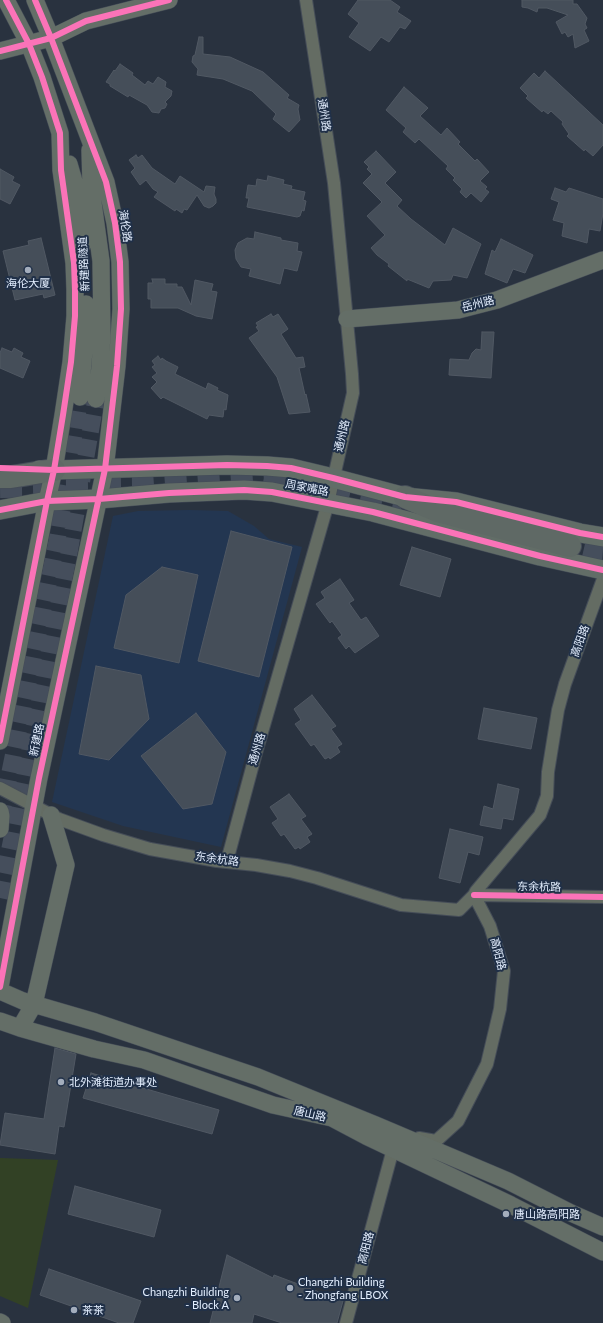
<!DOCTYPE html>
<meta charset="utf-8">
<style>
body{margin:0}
canvas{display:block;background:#29323f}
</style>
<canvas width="603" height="1323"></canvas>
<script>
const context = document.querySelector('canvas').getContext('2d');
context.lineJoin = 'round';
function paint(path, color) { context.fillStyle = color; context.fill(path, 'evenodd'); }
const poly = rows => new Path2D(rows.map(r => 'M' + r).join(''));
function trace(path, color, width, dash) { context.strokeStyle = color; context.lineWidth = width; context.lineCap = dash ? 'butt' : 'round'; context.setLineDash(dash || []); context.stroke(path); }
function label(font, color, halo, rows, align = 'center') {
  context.font = font + ' Lato,"Noto Sans SC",sans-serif'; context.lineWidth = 4; context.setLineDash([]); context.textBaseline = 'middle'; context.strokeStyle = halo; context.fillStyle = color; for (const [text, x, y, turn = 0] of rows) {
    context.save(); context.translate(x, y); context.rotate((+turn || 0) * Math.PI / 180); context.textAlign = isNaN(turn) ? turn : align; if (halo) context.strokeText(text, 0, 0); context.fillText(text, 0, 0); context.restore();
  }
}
paint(poly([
 [189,510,228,511,254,526,269,539,302,547,221,847,123,826,52,802,113,516,138,511]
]), '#233651');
paint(poly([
 [0,1158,58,1160,28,1308,0,1296]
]), '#324125');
const building = poly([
 [358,0,390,0,400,7,397,12,411,21,405,29,400,27,389,42,381,37,370,51,349,37,359,23,348,14,358,0],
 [522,0,573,0,573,4,577,4,587,18,585,24,587,28,584,30,589,41,575,48,573,34,568,37,565,32,562,34,556,22,568,15,547,8,538,8,537,12,528,8,522,7,522,0],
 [199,37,203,37,203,54,230,57,263,72,289,95,287,98,299,105,298,109,300,120,289,132,273,119,276,114,252,91,223,79,197,75,198,69,192,62,193,56,195,55,199,37],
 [120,64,133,73,132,75,145,85,148,81,153,84,158,77,166,82,165,87,172,91,171,96,165,102,167,104,165,108,161,109,159,113,152,112,147,105,129,95,128,97,110,86,110,84,106,82,114,70,115,71,120,64],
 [545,71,603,125,603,145,593,156,585,149,584,151,567,136,569,134,562,124,563,122,551,111,548,114,543,110,542,112,526,98,528,96,520,88,534,73,539,78,545,71],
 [404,87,428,108,420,116,441,135,447,128,460,142,458,144,475,161,477,159,489,172,480,181,487,187,485,189,489,192,481,202,471,193,466,198,460,192,462,189,453,180,455,178,446,169,448,166,419,139,415,143,403,132,406,128,386,110,404,87],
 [376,151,396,172,385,183,402,200,397,206,411,219,445,245,453,228,481,244,467,278,453,275,451,280,433,281,429,288,407,279,407,281,388,266,389,264,377,255,371,248,385,235,367,216,382,202,363,183,372,174,367,169,369,167,364,162,376,151],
 [136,155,138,158,142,155,152,168,175,184,180,176,204,192,206,186,215,187,214,194,216,199,216,203,213,206,209,208,204,206,197,195,187,210,184,209,182,213,176,209,175,211,154,197,158,192,153,189,146,180,140,185,131,172,135,168,129,160,136,155],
 [0,169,14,177,12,181,20,185,10,204,0,199,0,169],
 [268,176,284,180,283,184,292,186,291,189,305,192,303,200,306,201,304,211,302,210,300,216,297,217,247,207,249,198,246,198,248,185,256,186,257,179,267,181,268,176],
 [555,188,566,192,569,188,603,199,603,213,600,231,589,229,587,243,562,236,564,223,553,220,559,202,551,199,555,188],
 [255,232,281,238,281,240,298,243,297,251,302,252,297,271,284,268,280,284,249,276,251,269,241,267,236,259,235,250,238,243,247,238,254,239,255,232],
 [41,238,55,295,44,298,43,294,15,300,3,251,29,245,28,241,41,238],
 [501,239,533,255,525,273,513,269,507,283,485,274,492,250,495,252,501,239],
 [152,279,165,279,165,284,177,284,177,287,182,287,191,305,195,280,213,284,211,291,217,292,212,319,196,316,178,308,151,308,151,299,148,299,148,283,153,283,152,279],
 [271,314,273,317,278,314,288,329,281,334,296,358,303,357,305,367,299,368,305,395,306,394,310,412,289,414,277,377,249,338,259,331,256,327,258,326,256,323,271,314],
 [482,332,494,332,491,378,449,375,450,359,469,360,472,353,476,349,481,350,482,332],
 [2,348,12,352,14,348,23,353,21,357,30,361,23,378,0,368,0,353,2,348],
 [158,356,161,360,162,358,166,361,178,367,175,374,206,389,208,383,218,388,217,390,228,395,226,410,224,409,223,417,209,415,207,419,163,397,161,399,151,388,157,382,152,377,157,373,152,367,155,365,152,361,158,356],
 [231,531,292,547,259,677,198,661,231,531],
 [412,547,451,559,440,597,400,585,412,547],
 [162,567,198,575,179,663,114,648,126,595,162,567],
 [340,579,354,600,349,603,361,620,366,617,379,636,355,653,349,646,346,649,338,638,342,635,332,621,330,623,316,604,325,598,321,592,340,579],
 [96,666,141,675,149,719,109,760,79,754,96,666],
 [312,695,336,726,331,729,342,744,337,747,340,752,330,759,329,757,325,759,314,744,311,746,295,724,301,720,294,709,312,695],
 [484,708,537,718,531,749,478,739,484,708],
 [196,713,226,752,212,804,183,809,141,756,196,713],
 [498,784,519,789,513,820,503,818,501,829,480,825,484,806,493,809,498,784],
 [289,794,306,816,301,819,312,834,307,837,310,842,300,849,299,847,295,849,284,834,281,836,272,823,278,819,270,807,289,794],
 [450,829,483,837,479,855,468,852,460,883,439,878,450,829],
 [55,1048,76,1054,64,1127,59,1126,55,1154,0,1145,5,1113,44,1119,55,1048],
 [91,1073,219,1110,212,1134,83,1098,91,1073],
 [75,1186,161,1210,154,1237,68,1214,75,1186],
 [227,1255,273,1278,274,1275,343,1301,337,1323,282,1323,254,1314,252,1323,210,1323,227,1255],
 [49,1269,141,1301,133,1323,119,1323,40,1295,49,1269]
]);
paint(building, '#454e59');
trace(building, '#505863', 1);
trace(poly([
 [0,821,57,541,80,397],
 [0,898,69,553,96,399]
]), '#454e5c', 17, [17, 8]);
trace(poly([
 [0,487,153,485,264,477,333,489,402,505],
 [552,540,587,548,603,549]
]), '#454e5c', 22, [22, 11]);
const street = poly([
 [0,788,59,819,103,835,150,849,217,861,256,865,290,871,317,878,401,905,459,910,474,895,476,891,540,815,547,796,548,772,558,710,565,684,603,579],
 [227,861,256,753,328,503,353,393,352,374,334,183,306,0],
 [474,895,603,897],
 [419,1138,436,1141,458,1121,487,1064,500,1009,504,971,490,926,474,895],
 [346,1323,393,1149,396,1144]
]);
const secondary = poly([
 [0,51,51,38,86,21,169,0],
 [90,150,91,188,101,261,102,335,100,367,96,399],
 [69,164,78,195,83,244],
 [347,319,458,310,497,300,603,260],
 [80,397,86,328,86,304],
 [0,741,47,501,54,470,63,415,71,362,75,316,75,290,74,263,61,170,60,133,42,77,29,44,6,0],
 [0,811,1,816,0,829],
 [0,987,39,778,105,469,117,366,121,309,120,262,115,223,106,182,51,38,35,0],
 [0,991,23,1001,95,1022,258,1077,376,1125,508,1181,571,1213,603,1227],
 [0,1021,20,1028,94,1049,144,1060,273,1105,332,1118,366,1136,511,1205,603,1252],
 [20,1028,34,1004,66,865,51,815],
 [0,1322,2,1323]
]);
const primary = poly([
 [39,470,54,470,227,465,267,466,291,468,333,478,405,497,456,502,580,533,603,537],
 [0,510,47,501,99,499,169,493,244,490,272,492,373,512,540,556,603,570]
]);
const highway = poly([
 [0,477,11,477,54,470],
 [405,497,438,511,570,546]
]);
trace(street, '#454d58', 14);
trace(secondary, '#454d58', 18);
trace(primary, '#454d58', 20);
trace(highway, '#454d58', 24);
trace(street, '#646c63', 12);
trace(secondary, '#646e67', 17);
trace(primary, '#626d67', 19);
trace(highway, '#5f6965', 22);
trace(poly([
 [0,51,51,38,86,21,169,0],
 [0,468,54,470,227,465,267,466,291,468,333,478,405,497,456,502,580,533,603,537],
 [0,510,47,501,99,499,169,493,244,490,272,492,373,512,540,556,603,570],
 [0,741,47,501,54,470,63,415,71,362,75,316,75,290,74,263,61,170,60,133,42,77,29,44,6,0],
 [474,895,603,897],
 [0,987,39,778,105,469,117,366,121,309,120,262,115,223,106,182,51,38,35,0]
]), '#fb73b8', 6);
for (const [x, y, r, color] of [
 [28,270,4,"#a3adbc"],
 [61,1082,4,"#a3adbc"],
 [506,1214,4,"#a3adbc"],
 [290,1288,4,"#a3adbc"],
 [237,1298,4,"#a3adbc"],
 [74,1310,4,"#a3adbc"]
]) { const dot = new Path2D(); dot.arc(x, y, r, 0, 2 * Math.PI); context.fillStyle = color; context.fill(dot); trace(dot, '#203048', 1.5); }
label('11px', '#e4efff', '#203048', [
 ["通州路",324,115,81],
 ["海伦路",125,226,81],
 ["新建路隧道",84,264,-93],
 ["岳州路",478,304,-14],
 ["通州路",342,436,-77],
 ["周家嘴路",307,488,11],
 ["高阳路",580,641,-70],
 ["新建路",37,740,-78],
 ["通州路",257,749,-74],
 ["东余杭路",217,859,8],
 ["东余杭路",539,887,1],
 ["高阳路",498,954,76],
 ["唐山路",310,1114,13],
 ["高阳路",366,1248,-75]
]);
label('11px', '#e4efff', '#203048', [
 ["海伦大厦",28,283,"center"],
 ["北外滩街道办事处",69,1082],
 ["唐山路高阳路",514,1214],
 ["Changzhi Building",298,1282],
 ["- Zhongfang LBOX",298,1295],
 ["Changzhi Building",229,1292,"right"],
 ["- Block A",229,1305,"right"],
 ["茶茶",82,1310]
], 'left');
</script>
